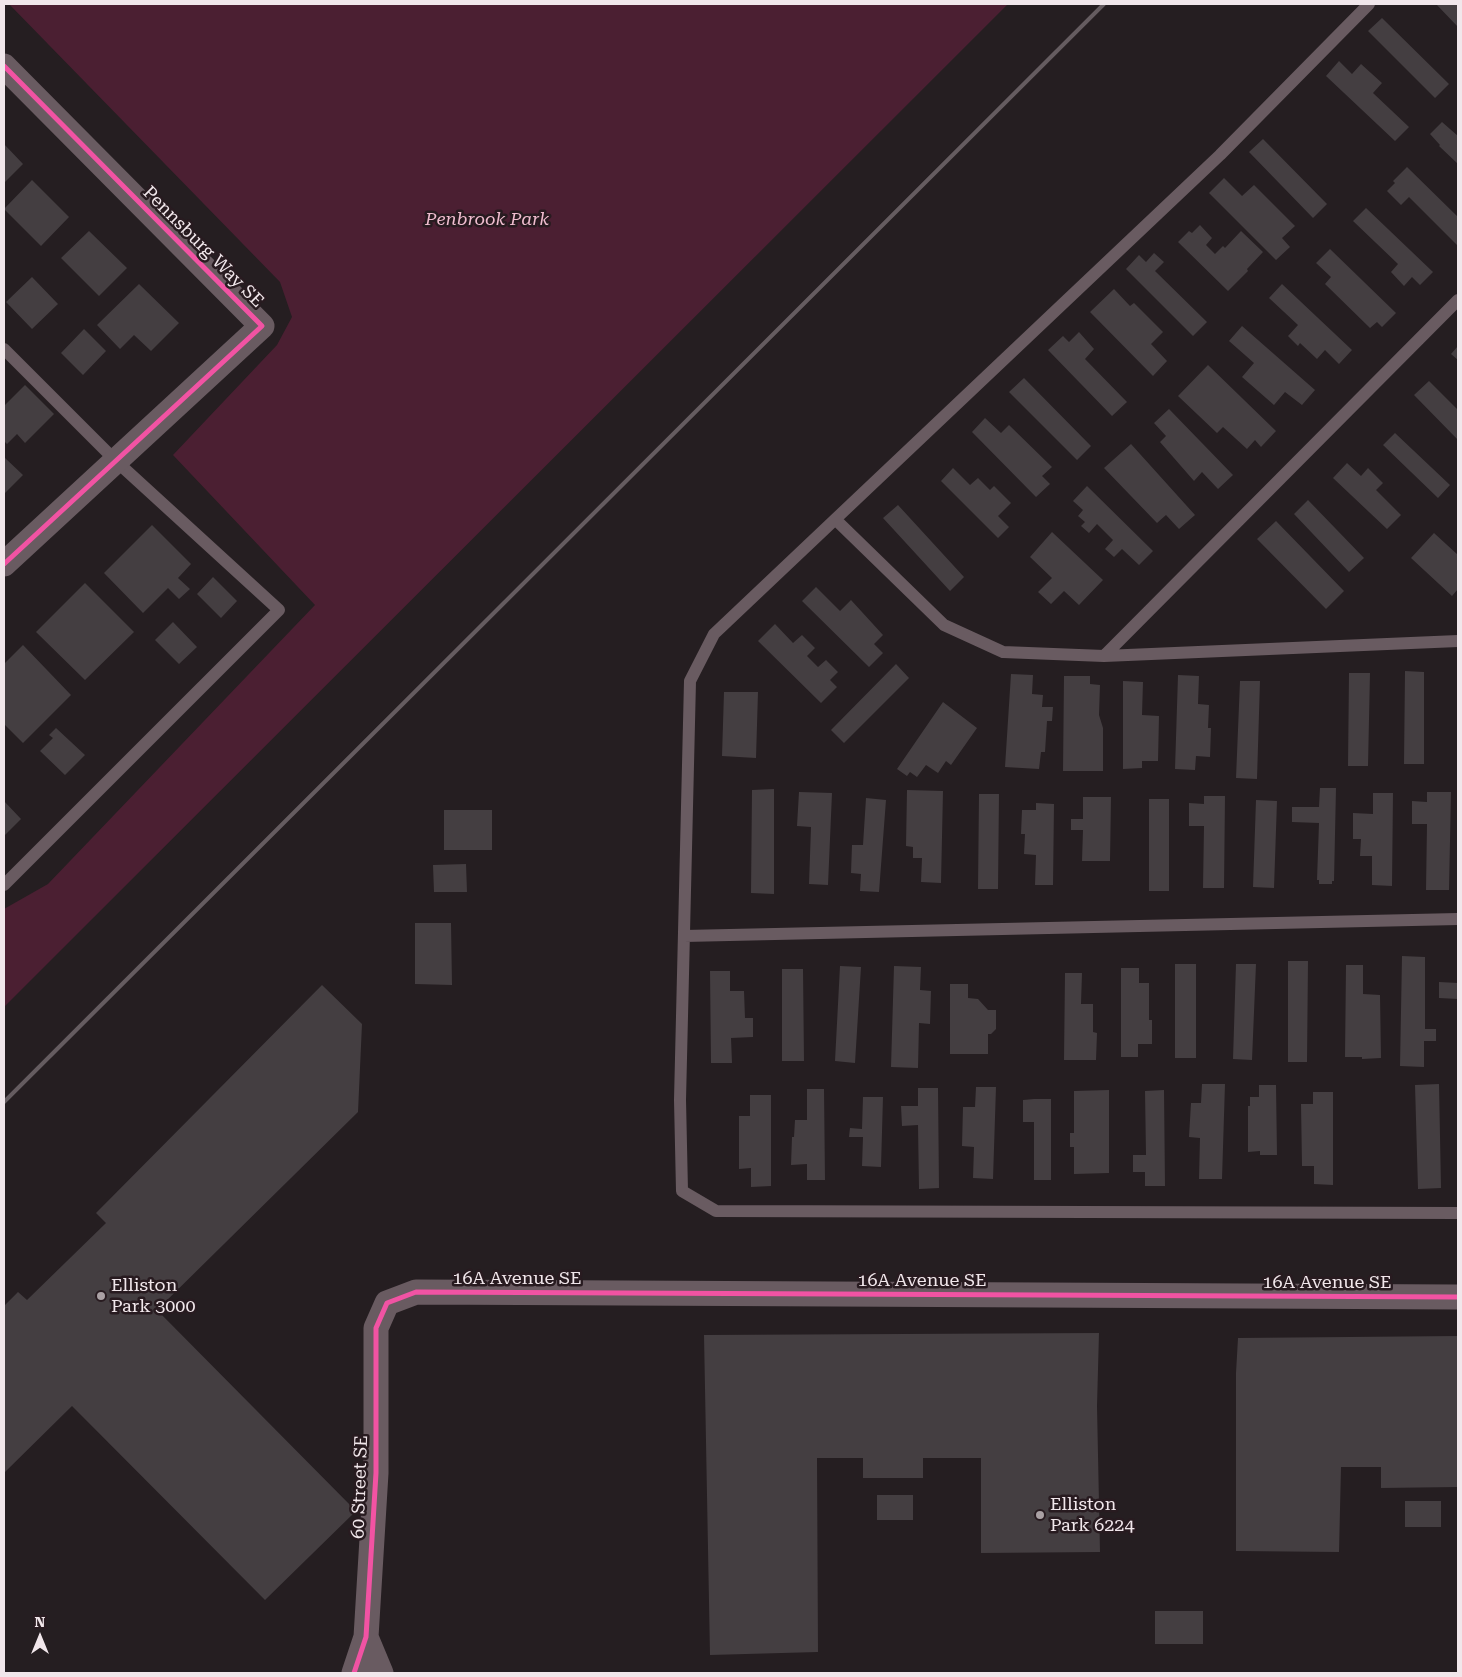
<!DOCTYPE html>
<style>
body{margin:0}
#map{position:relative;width:1462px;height:1677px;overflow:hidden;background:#251e21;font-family:"Roboto Serif",serif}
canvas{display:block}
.frame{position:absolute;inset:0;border:5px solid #f1e7eb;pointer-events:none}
.north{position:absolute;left:15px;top:1612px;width:50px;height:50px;-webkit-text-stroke:4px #281b20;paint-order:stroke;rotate:0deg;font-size:14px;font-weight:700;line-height:20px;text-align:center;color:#f1e7eb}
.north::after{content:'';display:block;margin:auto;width:18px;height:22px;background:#f1e7eb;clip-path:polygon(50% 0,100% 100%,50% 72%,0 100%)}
</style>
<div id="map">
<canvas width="1462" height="1677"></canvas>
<div class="frame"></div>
<div class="north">N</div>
</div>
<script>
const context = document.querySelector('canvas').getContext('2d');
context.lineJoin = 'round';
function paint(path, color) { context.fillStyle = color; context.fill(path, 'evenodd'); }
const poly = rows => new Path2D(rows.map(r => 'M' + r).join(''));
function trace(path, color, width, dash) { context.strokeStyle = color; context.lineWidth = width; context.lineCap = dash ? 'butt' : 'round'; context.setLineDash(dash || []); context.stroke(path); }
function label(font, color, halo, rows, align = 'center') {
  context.font = font + ' "Roboto Serif",serif'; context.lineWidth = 5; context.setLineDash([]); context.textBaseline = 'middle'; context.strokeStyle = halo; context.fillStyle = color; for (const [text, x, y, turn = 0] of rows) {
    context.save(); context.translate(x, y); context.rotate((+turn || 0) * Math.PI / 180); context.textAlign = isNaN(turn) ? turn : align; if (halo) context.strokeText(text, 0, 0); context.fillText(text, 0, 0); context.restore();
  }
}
paint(poly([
 [9,4,1008,4,4,1007,4,909,48,884,315,605,173,455,277,345,292,317,280,282]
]), '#4b1f32');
paint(poly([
 [1436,4,1458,4,1458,27],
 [1382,18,1449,84,1435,98,1368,31],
 [1339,61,1352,74,1361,64,1382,83,1373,93,1409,127,1395,141,1326,76],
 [1442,122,1458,136,1458,164,1439,146,1440,145,1430,134],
 [1263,139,1327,204,1313,218,1249,152],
 [4,144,23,164,4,183],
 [1407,167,1458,217,1458,246,1409,197,1401,205,1387,191,1395,183,1393,181],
 [1224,178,1242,196,1254,185,1295,226,1282,238,1290,247,1276,260,1209,193],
 [32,180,69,217,41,246,4,209],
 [1366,208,1433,272,1420,285,1412,277,1404,286,1391,272,1398,264,1353,221],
 [1200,225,1212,238,1206,245,1215,254,1223,246,1225,248,1241,231,1263,252,1247,269,1248,271,1228,291,1178,242,1189,231,1192,233],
 [89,231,127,268,99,296,61,258],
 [1330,249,1396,313,1382,327,1377,322,1370,328,1325,284,1331,277,1316,263],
 [1154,253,1164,262,1155,271,1207,322,1193,336,1126,269,1139,255,1146,262],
 [32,277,58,304,32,329,6,302],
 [139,284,179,323,151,351,134,335,120,349,97,325],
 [1282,284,1352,350,1339,364,1325,350,1317,359,1300,343,1298,346,1288,336,1298,325,1269,298],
 [1114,289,1130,306,1134,303,1163,332,1151,344,1167,361,1153,376,1090,312],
 [1242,326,1315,390,1302,405,1285,392,1274,405,1242,377,1254,363,1229,341],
 [84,329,106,351,83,375,61,353],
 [1079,332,1094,349,1085,359,1127,402,1112,416,1048,350,1063,336,1069,342],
 [1458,346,1458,360,1451,354],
 [1208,365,1276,431,1261,447,1255,440,1247,449,1223,427,1217,433,1178,396],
 [1024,378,1091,446,1077,460,1009,392],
 [1429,381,1458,410,1458,440,1414,395],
 [25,385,54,414,25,443,17,434,7,444,4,441,4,406],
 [1169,409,1233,475,1218,489,1202,472,1194,481,1160,442,1166,436,1154,423],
 [985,418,1001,433,1009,425,1052,467,1042,476,1050,484,1036,497,972,432],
 [1395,433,1450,485,1438,498,1383,445],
 [1131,444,1195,515,1179,529,1166,515,1157,523,1104,468],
 [4,457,23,475,4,494],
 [1347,463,1361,476,1368,468,1383,483,1376,490,1401,515,1387,529,1333,478],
 [953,468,970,485,978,478,990,490,994,486,1011,503,998,516,1009,527,998,538,941,481],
 [1087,486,1153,551,1139,565,1122,549,1114,557,1105,549,1113,540,1097,524,1089,533,1081,526,1085,522,1078,516,1083,510,1073,501],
 [1308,500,1364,558,1349,572,1294,514],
 [898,505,964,577,950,591,883,518],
 [1276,521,1344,591,1326,609,1257,539],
 [152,525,191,564,178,578,190,589,179,599,168,588,143,613,104,573],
 [1052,532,1103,580,1079,605,1064,591,1051,604,1038,592,1052,578,1030,557],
 [1434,533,1458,555,1458,589,1452,596,1411,558],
 [213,577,237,601,221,618,197,594],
 [85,583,134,632,85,680,36,632],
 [816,587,840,611,851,600,883,635,874,644,883,653,869,667,802,601],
 [173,622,197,647,179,664,155,640],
 [775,624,793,643,802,635,815,648,807,656,818,667,826,660,838,672,830,680,837,687,821,703,758,641],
 [23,645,71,695,23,743,4,724,4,664],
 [896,664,909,678,844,743,831,730],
 [1405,671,1424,672,1424,764,1404,764],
 [1349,673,1370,673,1368,766,1348,766],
 [1011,674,1033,675,1032,694,1043,695,1042,707,1053,707,1052,721,1047,721,1045,752,1041,752,1039,769,1005,767],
 [1178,675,1199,676,1198,704,1209,705,1208,728,1211,728,1210,757,1196,756,1195,770,1175,769],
 [1064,676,1090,676,1090,684,1100,685,1099,715,1103,728,1103,771,1063,771],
 [1123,681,1143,682,1142,715,1159,716,1158,761,1142,761,1142,768,1123,769],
 [1240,681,1260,681,1257,779,1236,778],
 [724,692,758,692,756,758,722,756],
 [943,702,977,728,951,765,946,761,938,773,926,765,917,777,910,772,907,776,897,769],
 [56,728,85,755,65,775,40,751,53,738,49,735],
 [1320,788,1336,788,1334,881,1332,881,1332,884,1319,884,1319,880,1317,880,1319,823,1292,822,1292,807,1319,807],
 [774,789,774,894,751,893,752,790],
 [907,790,943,791,941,883,921,882,922,858,913,858,913,847,906,846],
 [799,792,832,793,828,885,809,884,811,827,797,826],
 [1427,792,1451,792,1449,890,1426,890,1427,824,1412,824,1412,801,1427,802],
 [1373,793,1393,793,1392,886,1372,885,1372,856,1360,856,1361,839,1353,839,1353,813,1373,814],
 [979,794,999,794,998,889,978,889],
 [1204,796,1225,796,1224,888,1203,888,1204,826,1189,826,1189,803,1204,804],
 [1083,797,1111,797,1110,861,1082,861,1083,830,1071,830,1071,819,1083,819],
 [866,798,886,800,879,892,860,891,861,874,851,873,852,845,863,845],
 [1149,799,1169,799,1169,891,1149,891],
 [1256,800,1277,801,1274,888,1253,887],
 [4,801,21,819,4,836],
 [1036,803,1054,804,1053,885,1035,885,1036,855,1024,854,1025,834,1021,834,1022,810,1036,810],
 [444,810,492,810,492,850,444,850],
 [466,864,467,892,434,892,433,865],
 [415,923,451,923,452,985,415,984],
 [1402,956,1425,957,1425,1029,1436,1029,1436,1041,1424,1041,1424,1067,1400,1066],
 [1288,961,1308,961,1307,1062,1288,1062],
 [1175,964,1196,964,1196,1058,1175,1058],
 [1236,964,1256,964,1252,1060,1233,1059],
 [1346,965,1363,965,1363,994,1380,995,1381,1058,1362,1059,1362,1057,1345,1057],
 [840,966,861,967,855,1063,835,1061],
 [894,966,921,967,920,990,931,991,930,1024,919,1023,918,1068,891,1067],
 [1121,968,1139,968,1139,983,1149,983,1149,1020,1152,1020,1152,1044,1138,1044,1138,1057,1121,1057],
 [782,969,803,969,804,1061,782,1061],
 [710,971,730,971,730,991,744,991,745,1018,753,1018,753,1037,731,1038,732,1063,711,1063],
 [1065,973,1082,973,1081,1004,1093,1004,1093,1032,1097,1033,1096,1060,1064,1060],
 [1439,982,1458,983,1458,999,1439,998],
 [950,984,968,984,968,998,978,999,988,1010,996,1010,996,1029,991,1034,988,1034,988,1054,950,1054],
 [322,985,362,1024,358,1112,157,1310,356,1511,265,1600,72,1406,4,1473,4,1306,18,1292,27,1300,106,1223,96,1213],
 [1202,1084,1225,1084,1222,1179,1199,1179,1200,1138,1189,1137,1191,1103,1201,1103],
 [1439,1084,1441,1188,1418,1189,1415,1085],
 [1259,1085,1276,1085,1277,1155,1260,1155,1260,1151,1248,1152,1248,1106,1250,1106,1250,1097,1259,1097],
 [976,1087,996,1087,993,1179,973,1178,974,1147,962,1146,963,1107,975,1107],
 [918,1088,938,1088,939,1188,919,1189,918,1125,902,1126,901,1106,918,1106],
 [807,1089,824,1089,825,1180,807,1180,807,1164,791,1165,792,1137,794,1137,795,1120,807,1120],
 [1109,1090,1109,1173,1074,1174,1074,1147,1070,1147,1070,1133,1074,1133,1074,1091],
 [1164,1090,1165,1186,1145,1186,1145,1172,1133,1172,1133,1155,1146,1155,1145,1091],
 [1313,1092,1333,1092,1333,1185,1314,1184,1314,1166,1302,1166,1301,1104,1313,1104],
 [750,1095,771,1095,771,1186,751,1187,751,1168,739,1169,739,1116,750,1116],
 [863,1097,883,1097,881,1167,862,1166,863,1137,849,1137,850,1128,862,1129],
 [1034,1099,1051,1099,1051,1180,1034,1180,1034,1122,1023,1122,1023,1100],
 [1099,1333,1097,1406,1100,1552,981,1553,981,1458,923,1458,923,1478,863,1478,863,1458,817,1458,818,1652,710,1655,704,1335],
 [1458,1336,1458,1487,1381,1488,1381,1467,1341,1467,1339,1552,1236,1551,1236,1373,1238,1338],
 [877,1495,913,1495,913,1520,877,1520],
 [1405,1501,1441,1501,1441,1527,1405,1527],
 [1155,1611,1203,1611,1203,1644,1155,1644]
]), '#443e41');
trace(poly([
 [1369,4,1220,155,714,634,690,681,680,1100,682,1191,716,1211,1458,1213],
 [4,349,116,461,279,610,4,885],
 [836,520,944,625,1003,652,1104,656,1458,641],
 [1104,656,1458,300],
 [684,936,1458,919]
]), '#695b61', 12);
trace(poly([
 [4,66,262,326,4,564],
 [366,1637,381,1673],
 [354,1673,366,1637,376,1473,376,1328,387,1303,416,1292,1458,1297]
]), '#695b61', 25);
trace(poly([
 [4,1102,1104,4]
]), '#655c60', 4);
trace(poly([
 [4,66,262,326,4,564],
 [354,1673,366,1637,376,1473,376,1328,387,1303,416,1292,1458,1297]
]), '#f153a3', 5);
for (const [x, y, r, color] of [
 [101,1296,5,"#aaa1a4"],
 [1040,1515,5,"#aaa1a4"]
]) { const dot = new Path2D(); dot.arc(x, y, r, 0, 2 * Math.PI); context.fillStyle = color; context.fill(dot); trace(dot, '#281b20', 2); }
label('italic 18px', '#f0bdcf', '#281b20', [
 ["Penbrook Park",487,220]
]);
label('18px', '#f1e7eb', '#281b20', [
 ["Pennsburg Way SE",203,247,45],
 ["16A Avenue SE",517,1279],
 ["16A Avenue SE",922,1281],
 ["16A Avenue SE",1327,1283],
 ["60 Street SE",360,1487,-88]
]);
label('18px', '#f1e7eb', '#281b20', [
 ["Elliston",111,1286],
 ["Park 3000",111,1307],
 ["Elliston",1050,1505],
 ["Park 6224",1050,1526]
], 'left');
</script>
